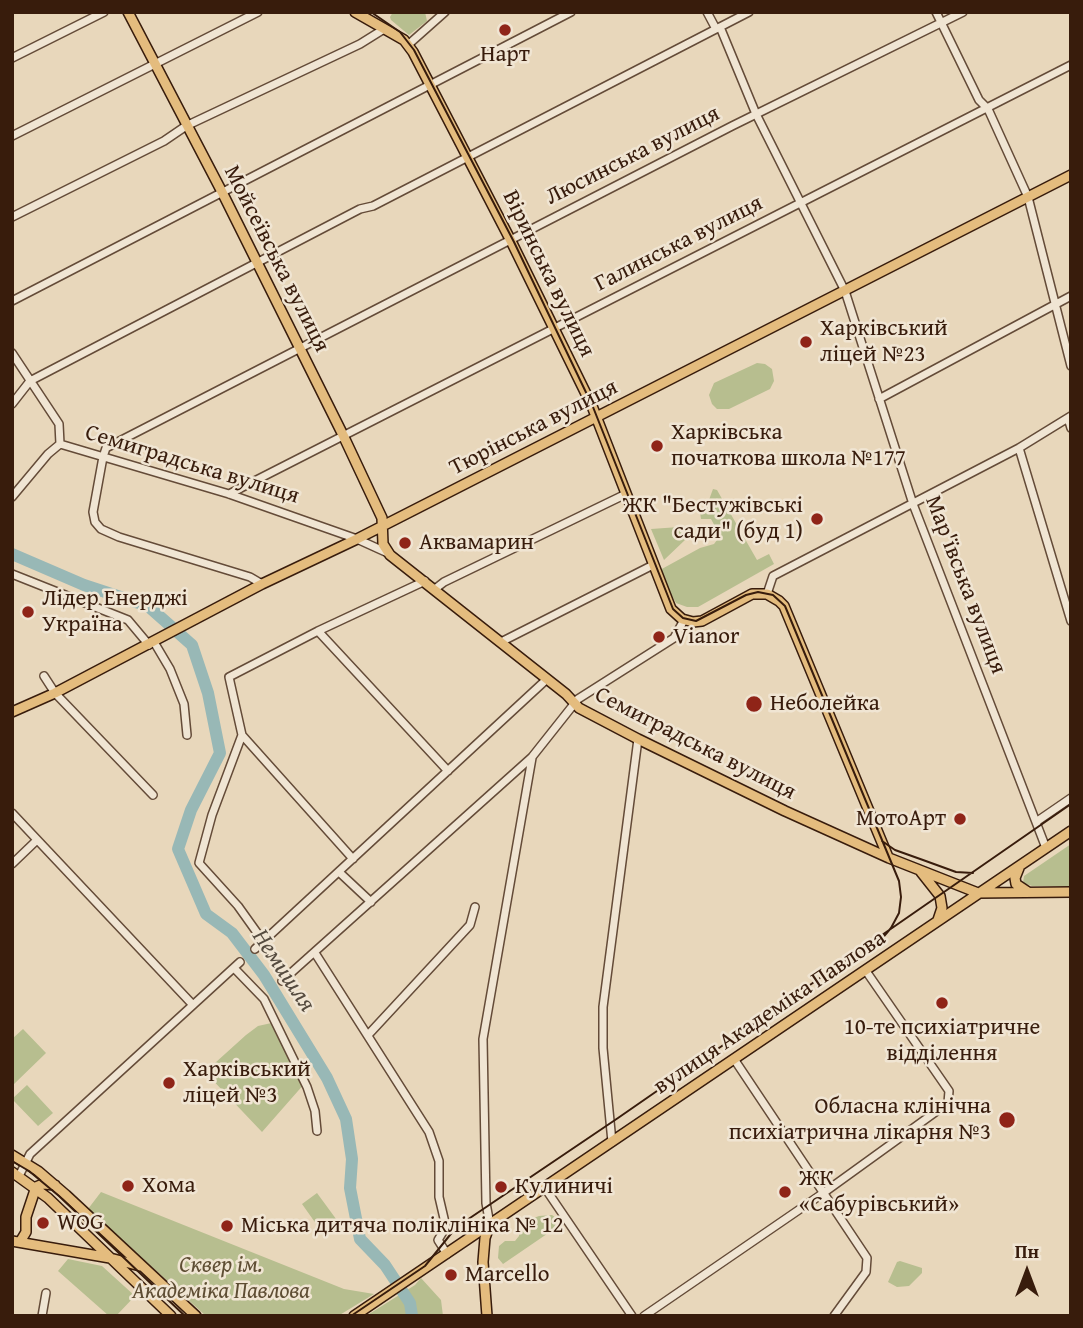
<!DOCTYPE html>
<meta charset="utf-8">
<style>
body{margin:0}
#map{position:relative;width:1083px;height:1328px;overflow:hidden;background:#e8d7bb;font-family:"Gentium Book Plus",serif}
canvas{display:block}
.frame{position:absolute;inset:0;border:14px solid #381c0c;pointer-events:none}
.north{position:absolute;left:992px;top:1237px;width:70px;height:70px;-webkit-text-stroke:5px #f0e5d3;paint-order:stroke;rotate:0deg;font-size:19px;font-weight:700;line-height:28px;text-align:center;color:#381c0c}
.north::after{content:'';display:block;margin:auto;width:24px;height:32px;background:#381c0c;clip-path:polygon(50% 0,100% 100%,50% 72%,0 100%)}
</style>
<div id="map">
<canvas width="1083" height="1328"></canvas>
<div class="frame"></div>
<div class="north">Пн</div>
</div>
<script>
const context = document.querySelector('canvas').getContext('2d');
context.lineJoin = 'round';
function paint(path, color) { context.fillStyle = color; context.fill(path, 'evenodd'); }
const poly = rows => new Path2D(rows.map(r => 'M' + r).join(''));
function trace(path, color, width, dash) { context.strokeStyle = color; context.lineWidth = width; context.lineCap = dash ? 'butt' : 'round'; context.setLineDash(dash || []); context.stroke(path); }
function label(font, color, halo, rows, align = 'center') {
  context.font = font + ' "Gentium Book Plus",serif'; context.lineWidth = 5; context.setLineDash([]); context.textBaseline = 'middle'; context.strokeStyle = halo; context.fillStyle = color; for (const [text, x, y, turn = 0] of rows) {
    context.save(); context.translate(x, y); context.rotate((+turn || 0) * Math.PI / 180); context.textAlign = isNaN(turn) ? turn : align; if (halo) context.strokeText(text, 0, 0); context.fillText(text, 0, 0); context.restore();
  }
}
paint(poly([
 [393,12,425,12,427,21,409,35,391,20,390,17],
 [757,363,765,364,772,369,774,381,770,389,729,409,717,409,712,404,709,395,714,383],
 [713,489,717,490,757,560,769,554,774,564,698,607,687,607,676,603,672,596,660,570,700,548,714,544,717,540,717,530,711,519,701,519,700,512,706,508],
 [679,527,686,532,685,540,664,560,651,529],
 [1071,844,1071,886,1032,886,1023,883,1024,876],
 [276,1022,305,1083,262,1132,205,1072,246,1035,258,1026],
 [23,1029,46,1053,12,1086,12,1039],
 [27,1085,53,1113,38,1126,12,1099],
 [101,1192,344,1289,374,1294,338,1316,206,1316,88,1209],
 [317,1193,339,1223,324,1235,302,1204],
 [552,1215,563,1223,503,1264,498,1258,499,1246,505,1241,515,1241,519,1236,521,1223,539,1216],
 [68,1259,102,1266,135,1296,116,1316,109,1316,58,1271],
 [900,1261,922,1268,922,1273,909,1286,897,1287,888,1282,897,1262],
 [421,1278,441,1300,443,1316,366,1316,415,1285]
]), '#b7be8f');
trace(poly([
 [12,554,84,585,148,606,192,645,208,693,220,753,191,810,178,849,206,914,232,933,264,975,327,1078,346,1119,352,1159,350,1188,360,1239,385,1265,410,1303,412,1316]
]), '#98b8b6', 12);
const minor = poly([
 [707,12,716,29],
 [936,12,979,100,988,109,1028,197,1071,366],
 [720,27,756,114,845,291,913,504,1046,848],
 [409,44,445,12],
 [12,58,104,12],
 [12,136,258,12],
 [12,217,164,141,186,126,360,44,384,29],
 [12,301,571,12],
 [12,353,59,424,60,444],
 [879,399,1071,296],
 [12,404,30,381,360,209,373,206,749,12],
 [1068,418,1071,428],
 [60,444,229,494,357,539,390,554],
 [1019,448,1071,621],
 [229,494,1071,65],
 [12,497,48,454,60,444],
 [12,574,128,620,149,645],
 [262,584,250,577,119,537,101,529,95,522,93,512,103,457,106,448,732,126,963,12],
 [435,589,444,582,626,494],
 [767,594,773,576,1019,448,1071,416],
 [318,631,448,771],
 [154,642,170,669,184,704,187,735],
 [501,642,653,565],
 [44,676,55,693,153,795],
 [242,735,212,815,199,863,238,906,263,941],
 [12,813,193,1005],
 [1036,822,1071,798],
 [353,859,242,735,229,677,318,631,425,581],
 [12,864,37,840],
 [339,872,371,902],
 [255,949,547,679],
 [315,953,429,1132,439,1161,439,1197,446,1227,438,1240,447,1254],
 [234,968,264,999,307,1087,315,1111,317,1131],
 [282,981,532,757,578,699,674,638,684,620],
 [368,1035,470,925,475,907],
 [734,1059,867,1258,866,1272,834,1316],
 [612,1142,603,1048,603,1007,638,739],
 [19,1176,30,1154,240,962],
 [545,1188,632,1316],
 [490,1225,486,1203,483,1039,532,758],
 [42,1316,46,1293],
 [644,1316,822,1194,948,1103,949,1091,866,971]
]);
const major = poly([
 [128,12,222,192,343,435,382,518,383,544,390,555,566,694,579,708,638,739,785,811,889,858,978,893,1071,892],
 [355,12,404,40,413,52,511,241,592,406,671,609,682,619,693,622,702,621,752,594,767,594,779,601,784,606,888,857],
 [12,712,55,693,262,584,357,539,1071,175],
 [1019,868,1015,878,1016,884,1028,892],
 [921,872,940,896,942,908,938,920],
 [12,1155,38,1171,66,1195,196,1316],
 [12,1172,48,1198,171,1316],
 [12,1241,110,1258,140,1266],
 [20,1242,26,1232,26,1217,36,1187,43,1184,55,1185],
 [354,1316,1071,831],
 [487,1316,483,1262,485,1238,489,1227]
]);
trace(minor, '#644b38', 10);
trace(major, '#381c0c', 12);
trace(minor, '#f0e5d3', 7);
trace(major, '#e4bc7e', 9);
trace(poly([
 [371,12,400,32,414,50,514,242,593,407,673,609,683,618,696,621,746,595,758,592,773,595,785,606,899,881,901,897,899,913,891,928,879,942],
 [882,841,895,850,923,860,956,872,973,873],
 [12,1161,29,1171,59,1196,185,1316],
 [351,1316,425,1266,454,1230,464,1222,618,1118,1071,804]
]), '#381c0c', 2);
for (const [x, y, r, color] of [
 [505,30,7,"#8f2418"],
 [806,342,7,"#8f2418"],
 [657,446,7,"#8f2418"],
 [817,519,7,"#8f2418"],
 [405,543,7,"#8f2418"],
 [28,612,7,"#8f2418"],
 [659,637,7,"#8f2418"],
 [754,704,9,"#8f2418"],
 [960,819,7,"#8f2418"],
 [942,1003,7,"#8f2418"],
 [169,1083,7,"#8f2418"],
 [1007,1120,9,"#8f2418"],
 [128,1186,7,"#8f2418"],
 [501,1187,7,"#8f2418"],
 [785,1192,7,"#8f2418"],
 [43,1223,7,"#8f2418"],
 [227,1226,7,"#8f2418"],
 [451,1275,7,"#8f2418"]
]) { const dot = new Path2D(); dot.arc(x, y, r, 0, 2 * Math.PI); context.fillStyle = color; context.fill(dot); trace(dot, '#f0e5d3', 2.5); }
label('23px', '#381c0c', '#f0e5d3', [
 ["Нарт",505,55,"center"],
 ["Харківський",820,329],
 ["ліцей №23",820,355],
 ["Харківська",671,433],
 ["початкова школа №177",671,459],
 ["ЖК \"Бестужівські",803,506,"right"],
 ["сади\" (буд 1)",803,532,"right"],
 ["Аквамарин",419,543],
 ["Лідер Енерджі",42,599],
 ["Україна",42,625],
 ["Vianor",673,637],
 ["Неболейка",770,704],
 ["МотоАрт",946,819,"right"],
 ["10-те психіатричне",942,1028,"center"],
 ["відділення",942,1054,"center"],
 ["Харківський",183,1070],
 ["ліцей №3",183,1096],
 ["Обласна клінічна",991,1107,"right"],
 ["психіатрична лікарня №3",991,1133,"right"],
 ["ЖК",799,1179],
 ["«Сабурівський»",799,1205],
 ["Хома",142,1186],
 ["Кулиничі",515,1187],
 ["WOG",57,1223],
 ["Міська дитяча поліклініка № 12",241,1226],
 ["Marcello",465,1275]
], 'left');
label('23px', '#381c0c', '#f0e5d3', [
 ["Люсинська вулиця",633,156,-27],
 ["Галинська вулиця",679,244,-27],
 ["Мойсеївська вулиця",276,259,63],
 ["Віринська вулиця",548,274,64],
 ["Тюрінська вулиця",534,428,-27],
 ["Семиградська вулиця",192,465,17],
 ["Мар'ївська вулиця",965,585,69],
 ["Семиградська вулиця",695,744,27],
 ["вулиця Академіка Павлова",770,1013,-34]
]);
label('italic 23px', '#5e4d33', '#f0e5d3', [
 ["Сквер ім.",221,1266],
 ["Академіка Павлова",221,1292]
]);
label('italic 24px', '#554b3f', '#f0e5d3', [
 ["Немишля",283,971,56]
]);
</script>
